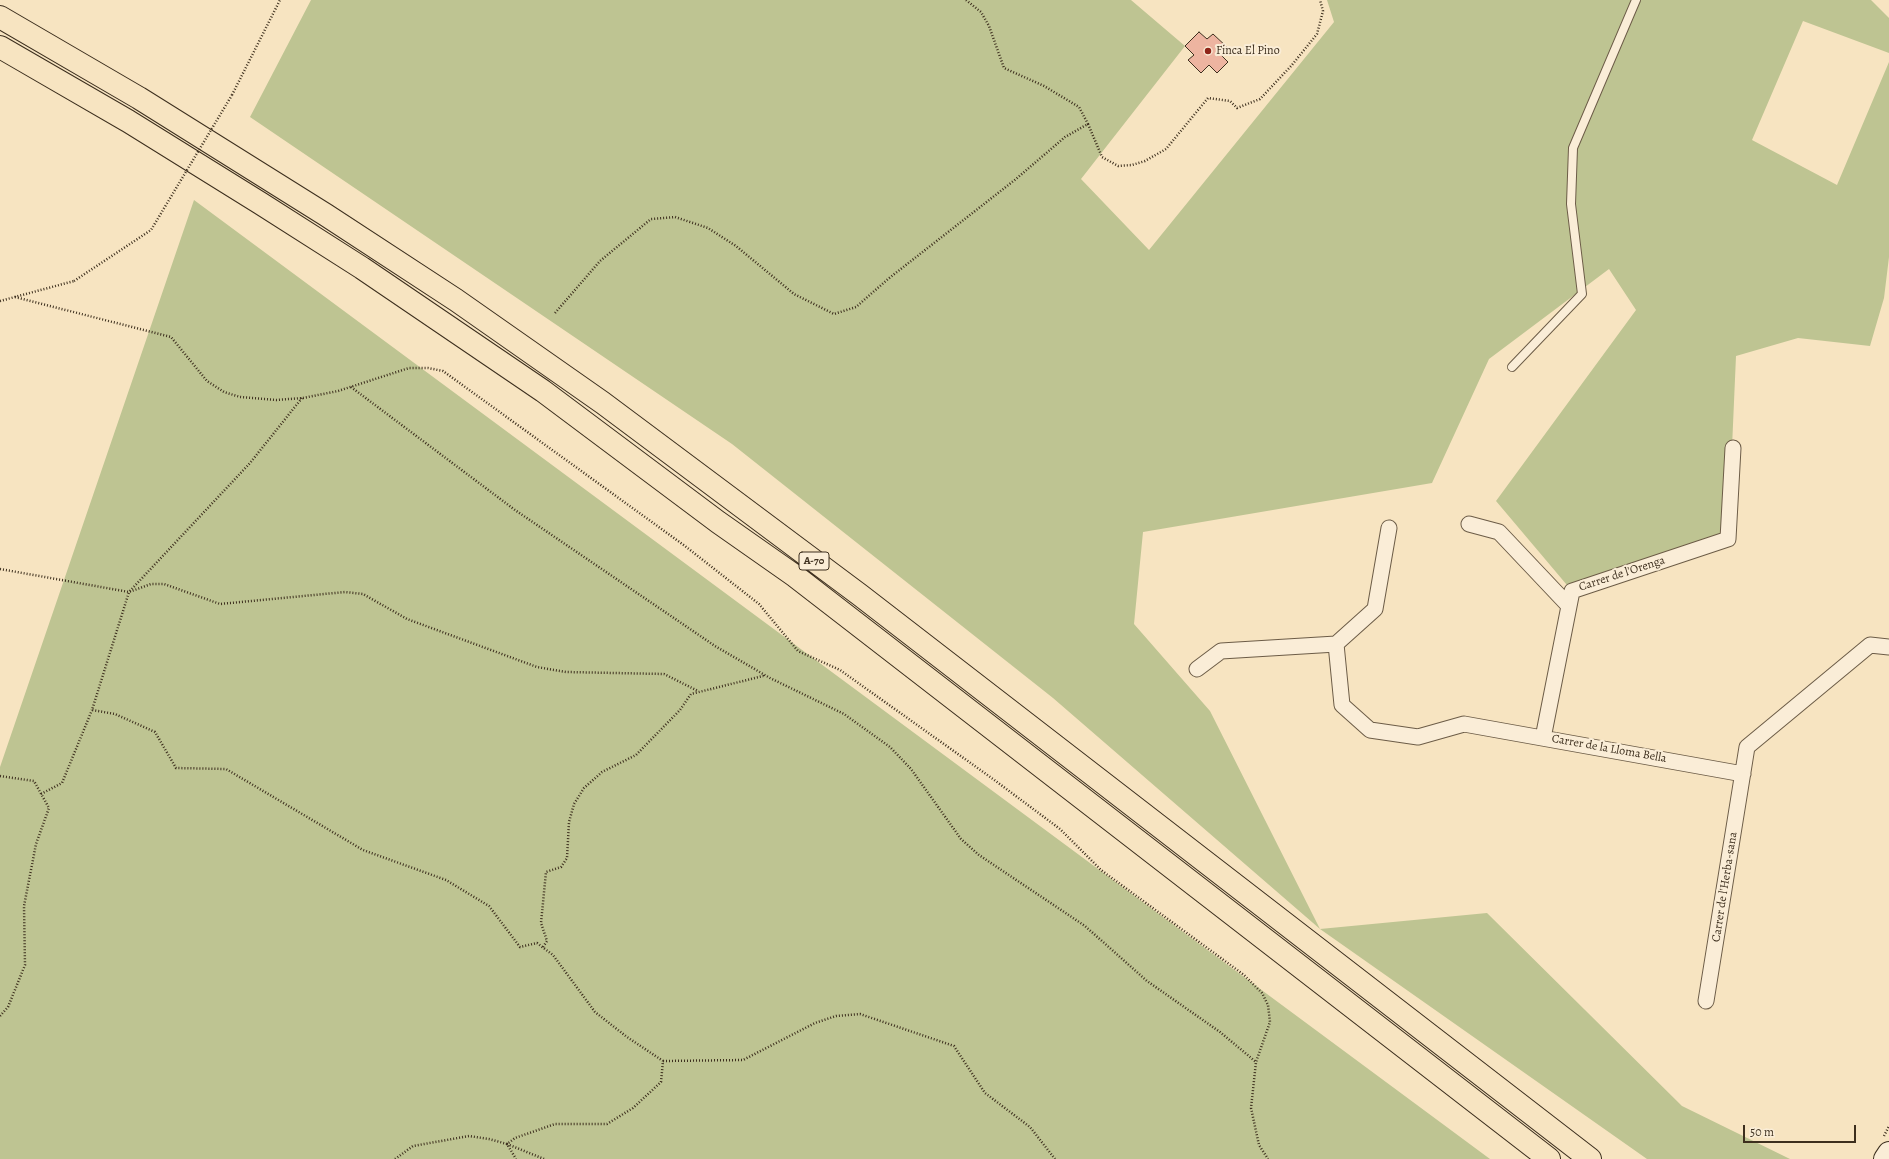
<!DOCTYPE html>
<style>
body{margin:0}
#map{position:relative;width:1889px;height:1159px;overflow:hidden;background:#f7e4c1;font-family:Alegreya,serif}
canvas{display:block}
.scale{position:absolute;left:1743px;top:1125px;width:113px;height:18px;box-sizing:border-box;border:2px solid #3d2f1e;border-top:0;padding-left:5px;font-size:12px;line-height:14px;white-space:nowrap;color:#3d2f1e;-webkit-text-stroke:3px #faedd7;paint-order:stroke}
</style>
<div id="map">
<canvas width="1889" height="1159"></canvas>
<div class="scale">50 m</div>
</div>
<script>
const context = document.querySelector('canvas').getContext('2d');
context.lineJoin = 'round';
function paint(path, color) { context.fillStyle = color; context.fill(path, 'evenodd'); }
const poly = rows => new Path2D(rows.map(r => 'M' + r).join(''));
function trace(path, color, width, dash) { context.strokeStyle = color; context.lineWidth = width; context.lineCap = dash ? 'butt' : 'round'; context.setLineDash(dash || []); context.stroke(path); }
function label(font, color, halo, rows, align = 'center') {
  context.font = font + ' Alegreya,serif'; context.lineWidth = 4; context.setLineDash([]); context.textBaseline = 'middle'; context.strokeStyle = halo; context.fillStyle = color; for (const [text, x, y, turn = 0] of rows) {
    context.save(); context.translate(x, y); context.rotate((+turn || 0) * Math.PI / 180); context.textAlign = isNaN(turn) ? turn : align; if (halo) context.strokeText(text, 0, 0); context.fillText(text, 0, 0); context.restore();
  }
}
paint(poly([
 [311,0,1131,0,1185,46,1081,179,1149,250,1334,22,1327,0,1871,0,1889,18,1889,53,1803,21,1752,140,1837,185,1889,62,1889,257,1884,298,1870,346,1798,338,1736,356,1728,539,1572,591,1496,501,1636,310,1609,269,1489,359,1432,483,1143,532,1134,624,1210,711,1320,929,1487,913,1682,1106,1790,1159,1647,1159,1320,929,1053,698,732,444,250,117],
 [194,200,1490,1159,0,1159,0,767]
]), '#bec492');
const building = poly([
 [1199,32,1207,39,1213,34,1228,48,1221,55,1228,62,1217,73,1209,65,1201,73,1188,60,1194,55,1185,46,1199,32]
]);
paint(building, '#edb4a0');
trace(building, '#3d2f1e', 1);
const lane = poly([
 [1512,367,1582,294,1571,204,1573,148,1636,0]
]);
const street = poly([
 [1469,524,1499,532,1569,606],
 [1336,644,1342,705,1370,730,1418,737,1464,724,1743,774],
 [1197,669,1221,651,1336,644,1375,609,1389,528],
 [1543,738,1572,591,1728,539,1733,448],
 [1706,1001,1747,747,1870,645,1889,647]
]);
const secondary = poly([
 [1885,1159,1889,1153]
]);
const highway = poly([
 [0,17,139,98,326,215,456,300,603,403,860,595,1590,1159],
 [0,47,128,121,260,203,362,268,543,391,718,522,795,576,1549,1159]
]);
trace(lane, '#6c5c47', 10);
trace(street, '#6c5c47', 17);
trace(secondary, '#3d2f1e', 24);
trace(highway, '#3d2f1e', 24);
trace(poly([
 [966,0,981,12,989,26,1004,68,1044,86,1079,107,1088,124],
 [232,95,280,0],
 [15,297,171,337,207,381,224,392,240,397,276,400,303,398,338,391,409,368,428,368,443,371,685,546,759,604,798,651,840,670,993,779,1060,829,1101,870,1244,975,1262,993,1268,1005,1270,1022,1256,1062,1251,1108,1259,1145,1268,1159],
 [0,301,74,281],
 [555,313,600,261,651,219,675,217,708,228,736,246,794,294,834,314,856,307,888,279,1016,179,1065,137,1088,124,1102,157,1118,166,1132,165,1145,161,1166,149,1208,98,1230,101,1237,108,1260,99,1292,65,1317,34,1323,11,1320,0],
 [351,387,515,510,715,646,770,678,844,714,890,747,911,769,961,839,979,855,1085,926,1147,981,1220,1032,1256,1062],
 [302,398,250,463,129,592,151,584,164,584,220,604,345,592,363,594,407,619,537,667,566,672,664,674,698,691],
 [0,569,129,592,92,710,115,714,155,732,176,768,226,769,363,850,446,880,489,906,520,947,537,943,553,955,595,1012,627,1037,663,1061,661,1082,633,1108,607,1124,555,1124,515,1138,507,1144,544,1159],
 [0,776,34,781,49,808,36,844,24,906,25,965,8,1007,0,1016],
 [41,794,62,783,92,710],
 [543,947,547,941,541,923,546,872,561,867,567,858,569,822,574,804,584,788,602,772,636,755,680,710,691,694,763,676,765,677],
 [663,1061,743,1060,815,1023,836,1016,860,1014,954,1046,985,1093,1030,1127,1055,1159],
 [1884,1136,1889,1126],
 [395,1159,413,1146,469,1136,489,1139,507,1144,516,1159]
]), '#3d2f1e', 2.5, [1, 2]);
trace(lane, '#faedd7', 8);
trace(street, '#faedd7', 15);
trace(secondary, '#faedd7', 22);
trace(highway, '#f7e4c1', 22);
trace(poly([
 [74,281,151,230,232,95]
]), '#3d2f1e', 2.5, [1, 2]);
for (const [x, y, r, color] of [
 [1208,51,4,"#8f2418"]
]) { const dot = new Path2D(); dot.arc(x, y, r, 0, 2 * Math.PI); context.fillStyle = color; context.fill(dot); trace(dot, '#faedd7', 1.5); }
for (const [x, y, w] of [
 [814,561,30]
]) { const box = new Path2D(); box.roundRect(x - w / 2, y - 9, w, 18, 3); context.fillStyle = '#faedd7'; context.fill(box); trace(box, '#3d2f1e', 1); }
label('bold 11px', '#3d2f1e', null, [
 ["A-70",814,561]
]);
label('12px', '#3d2f1e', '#faedd7', [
 ["Finca El Pino",1216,51]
], 'left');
label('12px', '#3d2f1e', '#faedd7', [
 ["Carrer de l'Orenga",1622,574,-18],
 ["Carrer de la Lloma Bella",1609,749,10],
 ["Carrer de l'Herba-sana",1725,887,-81]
]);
</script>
